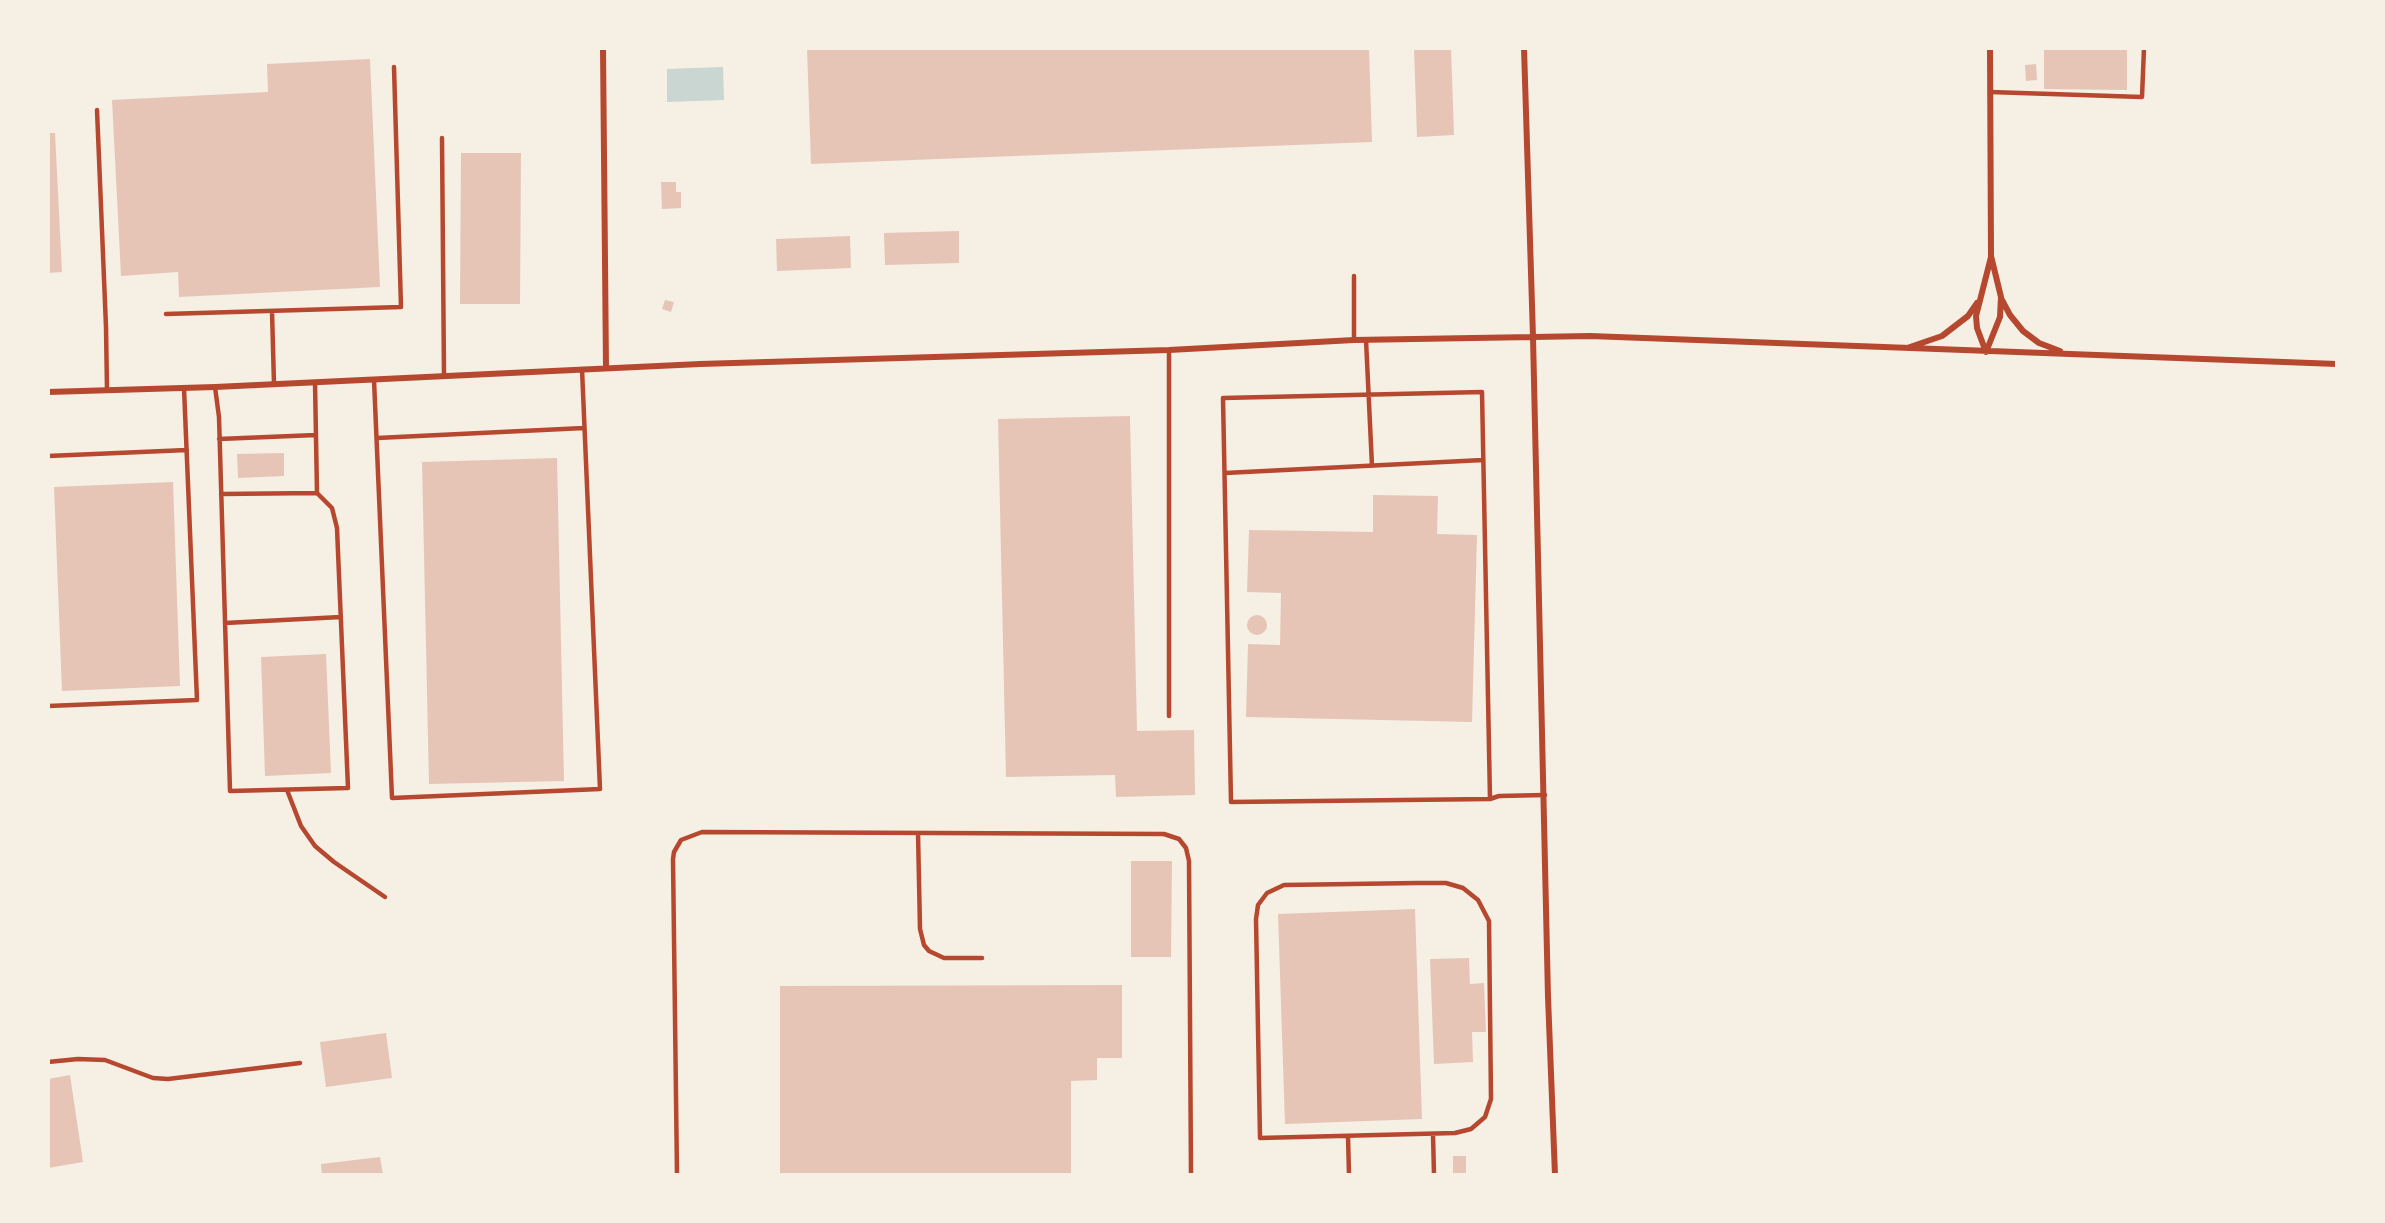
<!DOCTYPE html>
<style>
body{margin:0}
#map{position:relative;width:2385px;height:1223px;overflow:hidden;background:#f6efe4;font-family:Karla,sans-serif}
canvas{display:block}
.frame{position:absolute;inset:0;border:50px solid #f6efe4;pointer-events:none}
</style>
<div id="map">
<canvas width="2385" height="1223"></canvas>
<div class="frame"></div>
</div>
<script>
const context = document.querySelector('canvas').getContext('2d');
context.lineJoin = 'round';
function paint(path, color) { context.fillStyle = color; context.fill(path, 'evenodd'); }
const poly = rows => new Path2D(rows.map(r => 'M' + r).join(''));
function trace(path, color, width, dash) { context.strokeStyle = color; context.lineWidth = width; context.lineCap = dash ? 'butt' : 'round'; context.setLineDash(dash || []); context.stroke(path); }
paint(poly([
 [723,67,724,100,667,102,667,69]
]), '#c9d6d2');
paint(poly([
 [807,48,1369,48,1372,142,811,164],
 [1414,48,1451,48,1454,135,1417,137],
 [2044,49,2127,49,2127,90,2044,89],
 [370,59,380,287,179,297,178,272,121,276,112,100,268,92,267,64],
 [2036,64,2037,80,2026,81,2025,65],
 [48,133,55,133,62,272,48,273],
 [461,153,521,153,520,304,460,304],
 [661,182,676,182,676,192,681,192,681,208,662,209],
 [959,231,959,263,885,265,884,233],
 [850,236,851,268,777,271,776,239],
 [665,300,674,302,671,312,662,309],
 [1130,416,1137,731,1194,730,1195,795,1116,797,1115,775,1006,777,998,419],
 [284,453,284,476,238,478,237,454],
 [557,458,564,781,429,784,422,462],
 [173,482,180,686,62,691,54,487],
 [1373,495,1438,496,1437,534,1477,535,1472,722,1246,717,1248,644,1280,645,1281,593,1247,592,1249,530,1373,532],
 '1247 625a10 10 0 1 1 20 0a10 10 0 1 1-20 0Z',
 [326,654,331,773,265,776,261,657],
 [1131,861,1172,861,1171,957,1131,957],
 [1415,909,1422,1119,1285,1124,1278,914],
 [1469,958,1470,984,1484,983,1486,1032,1472,1032,1473,1062,1434,1064,1430,959],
 [1122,985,1122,1058,1097,1058,1097,1080,1071,1081,1071,1175,780,1175,780,986],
 [386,1033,392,1078,326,1087,320,1042],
 [70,1075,83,1162,48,1168,48,1079],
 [1453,1156,1466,1156,1466,1175,1453,1175],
 [380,1157,383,1175,322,1175,321,1164]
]), '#e6c5b7');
trace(poly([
 [1990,92,2142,97,2144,48],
 [97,110,106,327,107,390],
 [442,138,444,376],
 [272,311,274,384],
 [166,314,401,307,394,67],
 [1354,340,1354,276],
 [1366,340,1372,466],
 [374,380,392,798,600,789,582,369],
 [215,387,219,417,230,791,348,788,337,528,332,508,317,493,315,382],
 [377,438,584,428],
 [219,439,316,435],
 [48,456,187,450],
 [1225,473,1483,460],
 [221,494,317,493],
 [225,623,341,617],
 [48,706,197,700,184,388],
 [1169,716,1169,350],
 [287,790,301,826,315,846,334,862,385,897],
 [1490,799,1482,392,1223,398,1231,802,1490,799,1499,796,1545,795],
 [918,833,920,929,924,945,929,951,944,958,982,958],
 [1418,883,1446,883,1463,888,1478,900,1489,921,1491,1099,1485,1117,1471,1129,1455,1133,1260,1138,1256,919,1258,905,1267,893,1284,885,1418,883],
 [48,1062,78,1059,105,1060,153,1078,168,1079,300,1063],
 [1433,1134,1434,1175],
 [1348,1136,1349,1175],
 [677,1175,673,859,674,852,681,840,702,832,1164,834,1179,839,1186,848,1189,861,1191,1175]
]), '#b5482f', 4.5);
trace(poly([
 [603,48,606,368],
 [1524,48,1533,337,1548,997,1555,1175],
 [2002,300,2010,315,2023,331,2039,343,2060,351],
 [1910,347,1942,336,1968,316,1977,303],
 [1986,352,2000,317,2001,297,1991,256,1990,48],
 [1986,352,1977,328,1976,316,1991,257],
 [48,392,215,387,700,364,1169,350,1354,340,1533,337,1590,336,2337,364]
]), '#b5482f', 6);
</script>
